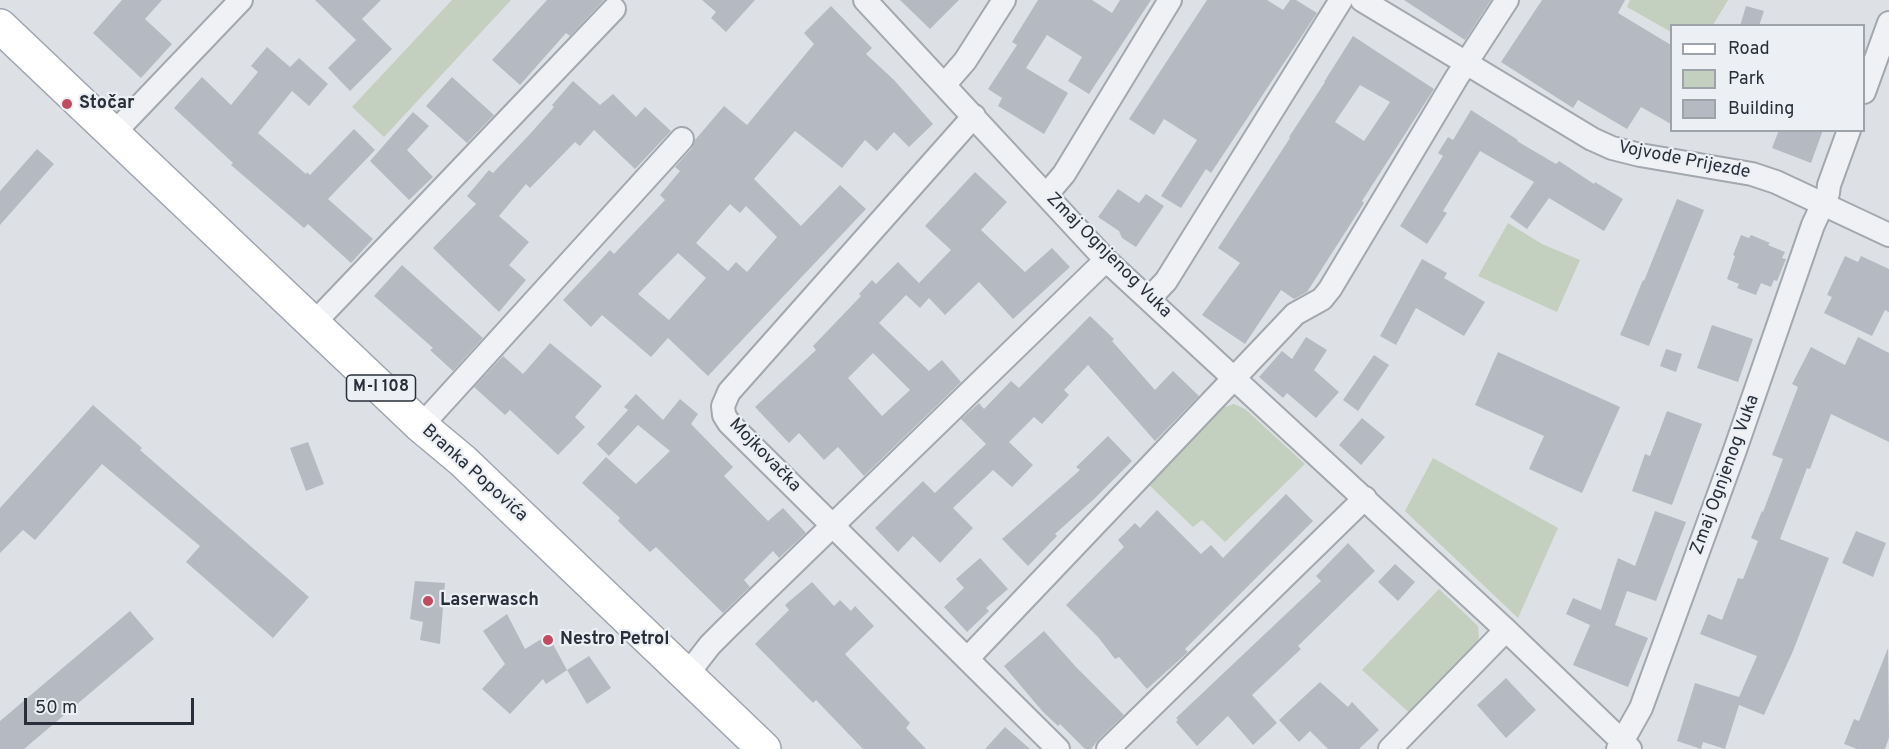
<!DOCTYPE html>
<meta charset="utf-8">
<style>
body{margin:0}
#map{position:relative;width:1889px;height:749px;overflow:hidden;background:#dde1e5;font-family:Overpass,sans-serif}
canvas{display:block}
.legend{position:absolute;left:1670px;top:24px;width:195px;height:108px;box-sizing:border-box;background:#eceff3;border:2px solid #9ea2a9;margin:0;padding:8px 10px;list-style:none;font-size:18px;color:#282f3a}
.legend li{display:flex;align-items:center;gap:12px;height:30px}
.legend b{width:30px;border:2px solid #9ea2a9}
.scale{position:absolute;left:24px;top:698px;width:170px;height:27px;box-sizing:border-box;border:3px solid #282f3a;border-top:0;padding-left:8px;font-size:18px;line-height:21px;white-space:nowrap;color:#282f3a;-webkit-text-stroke:4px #eceff3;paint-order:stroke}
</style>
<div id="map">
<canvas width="1889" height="749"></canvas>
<ul class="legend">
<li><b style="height:8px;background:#fff"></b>Road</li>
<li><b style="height:16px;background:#c3cfbf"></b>Park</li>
<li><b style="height:16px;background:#b5bac2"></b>Building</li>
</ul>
<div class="scale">50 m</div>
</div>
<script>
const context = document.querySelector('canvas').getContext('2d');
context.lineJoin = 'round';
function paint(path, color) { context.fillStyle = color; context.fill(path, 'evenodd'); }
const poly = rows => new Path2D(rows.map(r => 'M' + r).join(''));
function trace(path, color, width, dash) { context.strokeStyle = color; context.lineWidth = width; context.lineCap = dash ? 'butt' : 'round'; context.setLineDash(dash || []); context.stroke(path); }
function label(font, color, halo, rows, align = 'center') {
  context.font = font + ' Overpass,sans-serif'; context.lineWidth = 4.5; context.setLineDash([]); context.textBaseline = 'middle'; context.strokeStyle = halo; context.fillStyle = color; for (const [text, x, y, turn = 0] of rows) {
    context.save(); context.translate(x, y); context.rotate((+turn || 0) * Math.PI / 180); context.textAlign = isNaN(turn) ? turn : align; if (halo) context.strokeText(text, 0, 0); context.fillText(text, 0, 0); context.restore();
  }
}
paint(poly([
 [452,0,511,0,384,137,352,107],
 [1630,0,1728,0,1713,25,1672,26,1671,32,1627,7],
 [1508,223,1542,244,1580,260,1557,312,1478,276],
 [1221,403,1225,407,1234,404,1245,409,1305,464,1225,542,1202,520,1193,527,1147,483],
 [1433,458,1558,528,1518,618,1405,511],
 [1439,589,1478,626,1479,637,1476,645,1413,716,1362,670]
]), '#c3cfbf');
paint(poly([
 [122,0,162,0,145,19,172,44,141,78,93,33],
 [315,0,381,0,362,19,392,49,350,91,328,68,356,40],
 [547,0,604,0,570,36,566,33,520,85,492,60],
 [702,0,755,0,726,32,711,18,716,12],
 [900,0,959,0,930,29],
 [1038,0,1092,0,1112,13,1120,0,1151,0,1089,94,1068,81,1082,57,1047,35,1026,68,1068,93,1044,134,998,106,1002,98,988,89,1017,45,1012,42],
 [1207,0,1267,0,1283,10,1290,0,1296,0,1317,13,1211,173,1206,169,1181,208,1161,196,1197,140,1164,119,1154,135,1129,119],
 [1404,0,1491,0,1465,40],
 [1542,0,1625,0,1618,13,1671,45,1671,124,1641,107,1627,129,1578,100,1573,108,1501,62],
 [831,6,872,48,866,54,894,80,933,124,909,147,894,132,877,151,865,140,842,168,795,131,754,179,801,226,840,185,866,209,708,376,668,338,651,357,602,315,591,327,563,300,610,250,614,254,665,200,660,195,680,171,675,167,692,148,695,140,724,106,747,125,814,44,804,33],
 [730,204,740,213,746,206,777,237,747,272,736,262,728,271,696,243],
 [678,253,706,278,669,320,638,294],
 [1746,6,1764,11,1759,26,1740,26],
 [1353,36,1434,89,1362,201,1364,203,1307,292,1294,299,1281,290,1245,344,1202,315,1240,263,1218,248,1290,138,1289,137,1325,82,1324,82],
 [1360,85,1390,102,1364,141,1335,122],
 [267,47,290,67,299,58,328,84,309,106,292,91,258,133,306,174,307,172,310,175,354,129,375,150,328,199,373,239,351,263,308,224,304,228,231,165,233,163,174,108,202,77,231,105,258,72,251,66],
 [452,77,494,115,467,143,426,106],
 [573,81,600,105,613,94,636,117,645,107,671,131,635,169,594,130,580,146,575,142,530,188,526,184,499,216,529,242,509,265,526,280,499,312,433,248,476,204,467,196,489,170,493,173,529,135,554,107,552,105],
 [1471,110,1518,140,1517,141,1556,164,1559,161,1594,184,1595,182,1623,199,1604,231,1549,198,1527,229,1510,217,1534,182,1480,151,1443,211,1447,213,1427,244,1400,226,1443,156,1438,153,1448,137,1453,140],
 [413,112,429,126,407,150,433,177,409,200,370,161],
 [1779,130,1823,130,1811,163,1772,148],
 [37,149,54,164,0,225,0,191],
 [975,172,1007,202,981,230,1025,272,1052,248,1070,267,1013,319,979,282,945,315,929,298,920,308,906,295,879,323,929,371,942,360,961,382,864,476,838,447,824,460,799,433,789,443,755,407,816,350,813,346,861,296,859,294,872,280,876,284,898,262,919,283,951,250,925,226],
 [873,353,910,390,882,416,848,378],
 [1118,189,1139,203,1146,194,1164,206,1136,247,1122,238,1119,231,1098,217],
 [1677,199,1704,210,1649,346,1620,335,1643,280,1644,281],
 [1741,235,1749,238,1751,235,1770,243,1768,245,1785,252,1782,258,1786,259,1777,281,1774,280,1771,287,1761,283,1756,295,1737,288,1739,284,1727,279,1735,256,1733,255],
 [1845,256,1858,262,1861,256,1889,269,1889,312,1885,310,1872,336,1824,313,1832,297,1827,295],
 [1422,259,1447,273,1444,278,1485,302,1464,336,1416,308,1396,345,1380,336],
 [402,265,483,338,453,371,430,350,433,348,374,296],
 [1090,316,1114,339,1112,341,1155,390,1173,371,1199,396,1155,441,1088,365,1064,390,1069,395,1042,424,1034,417,1009,442,1033,465,1012,487,993,470,953,508,973,528,940,563,913,536,898,552,875,528,923,481,935,493,986,444,961,419,979,403,984,409,1011,381,1019,388],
 [1712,325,1753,339,1738,382,1697,368],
 [1306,337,1327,350,1314,370,1339,392,1316,418,1287,393,1283,398,1259,377,1282,351,1292,359],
 [1858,337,1889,353,1889,442,1831,414,1810,469,1807,468,1780,539,1829,558,1793,651,1764,715,1739,705,1725,749,1703,742,1701,749,1677,741,1695,683,1739,697,1757,656,1700,634,1708,614,1722,620,1738,578,1743,579,1758,541,1751,538,1762,511,1763,512,1783,459,1772,455,1798,387,1792,384,1811,347,1845,365],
 [550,343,602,386,575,417,585,427,558,455,510,410,505,415,474,387,503,356,523,374],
 [1666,349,1682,354,1676,372,1660,366],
 [1498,352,1620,407,1582,493,1529,469,1544,436,1475,405],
 [1374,355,1389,365,1358,411,1343,400],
 [636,394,663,420,680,399,698,414,691,424,733,467,724,476,768,521,783,508,806,533,779,558,773,551,744,580,750,587,723,613,656,547,650,552,618,521,620,518,582,483,606,457,636,484,670,451,638,425,609,456,597,444,628,410,624,407],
 [93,405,142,448,140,450,309,597,273,638,186,562,200,546,102,464,35,540,23,530,0,553,0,508],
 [1667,411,1702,424,1672,505,1632,491,1645,454,1650,456],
 [1362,418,1385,437,1361,465,1339,445],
 [1108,436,1132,461,1093,500,1055,534,1057,536,1028,566,1002,539,1080,470,1076,467],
 [308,442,324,484,306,491,290,448],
 [1286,494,1313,521,1185,649,1188,652,1147,689,1119,657,1115,659,1098,637,1066,605,1124,547,1118,540,1135,523,1140,528,1157,510,1201,554,1211,545,1223,558],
 [1655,511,1686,522,1656,601,1627,591,1615,625,1648,638,1628,687,1573,665,1590,625,1566,614,1573,598,1601,610,1618,558,1635,566],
 [1856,531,1886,543,1873,577,1842,563],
 [1348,543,1375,571,1298,646,1301,649,1252,695,1277,723,1253,745,1228,716,1197,746,1176,722,1178,720,1176,718,1321,581,1316,576],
 [980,558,1008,589,986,608,989,611,967,632,944,607,964,588,956,579],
 [1395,564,1415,582,1398,601,1378,582],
 [415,581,445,583,440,644,420,640,423,622,410,619],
 [812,582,834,606,840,600,851,611,855,606,874,626,845,654,910,723,906,728,926,749,863,749,816,700,813,703,755,644,789,610,785,605],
 [130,611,154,639,24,749,0,749,0,721],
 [507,614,525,649,548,635,567,670,546,684,543,679,510,714,482,689,505,664,483,631],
 [1044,631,1076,667,1124,715,1099,739,1091,749,1085,749,1060,724,1058,726,1043,712,1004,666],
 [1888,648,1889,738,1885,749,1857,749,1844,744,1854,719,1859,721],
 [589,656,611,688,587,704,567,670],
 [1506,678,1536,710,1506,738,1477,705],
 [1320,682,1348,707,1352,702,1379,730,1359,749,1328,749,1310,731,1299,742,1279,720],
 [1005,727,1030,749,985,749]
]), '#b5bac2');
const minor = poly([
 [865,0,1106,260,1506,630,1630,749],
 [1362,0,1592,139,1612,148,1640,155,1752,174,1776,182,1889,235],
 [945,84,965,61,1004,0],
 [1864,92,1889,23],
 [974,116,729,392,723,406,724,415,729,423,1058,749],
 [113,134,241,0],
 [1047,194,1064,174,1170,0],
 [1149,299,1166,281,1341,0],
 [313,324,614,9],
 [421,426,682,139],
 [967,659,1277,333,1295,314,1322,299,1330,289,1457,77,1507,0],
 [686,676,710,645,726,629,1106,260],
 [1108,749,1365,498],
 [1390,749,1506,630],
 [1618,749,1641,708,1735,450,1813,225,1828,193,1829,185,1849,130]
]);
const primary = poly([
 [0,26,421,426,463,461,764,749]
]);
trace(minor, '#a3a8ae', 26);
trace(primary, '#9ea5b0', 36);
trace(minor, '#eff1f4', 22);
trace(primary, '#fff', 33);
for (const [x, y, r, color] of [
 [67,104,6,"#c04c61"],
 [428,601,6,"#c04c61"],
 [548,640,6,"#c04c61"]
]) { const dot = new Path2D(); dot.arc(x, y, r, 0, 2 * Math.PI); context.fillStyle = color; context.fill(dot); trace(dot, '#eceff3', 2); }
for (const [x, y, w] of [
 [381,388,69]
]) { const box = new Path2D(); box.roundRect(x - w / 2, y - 13, w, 26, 4.5); context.fillStyle = '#eceff3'; context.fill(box); trace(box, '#282f3a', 1.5); }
label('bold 16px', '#282f3a', null, [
 ["M-I 108",381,388]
]);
label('bold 18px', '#282f3a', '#eceff3', [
 ["Stočar",79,104],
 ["Laserwasch",440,601],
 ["Nestro Petrol",560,640]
], 'left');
label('18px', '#282f3a', '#eceff3', [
 ["Vojvode Prijezde",1684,161,11],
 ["Zmaj Ognjenog Vuka",1108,256,45],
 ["Mojkovačka",764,456,46],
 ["Branka Popovića",474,474,42],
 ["Zmaj Ognjenog Vuka",1726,475,-70]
]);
</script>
